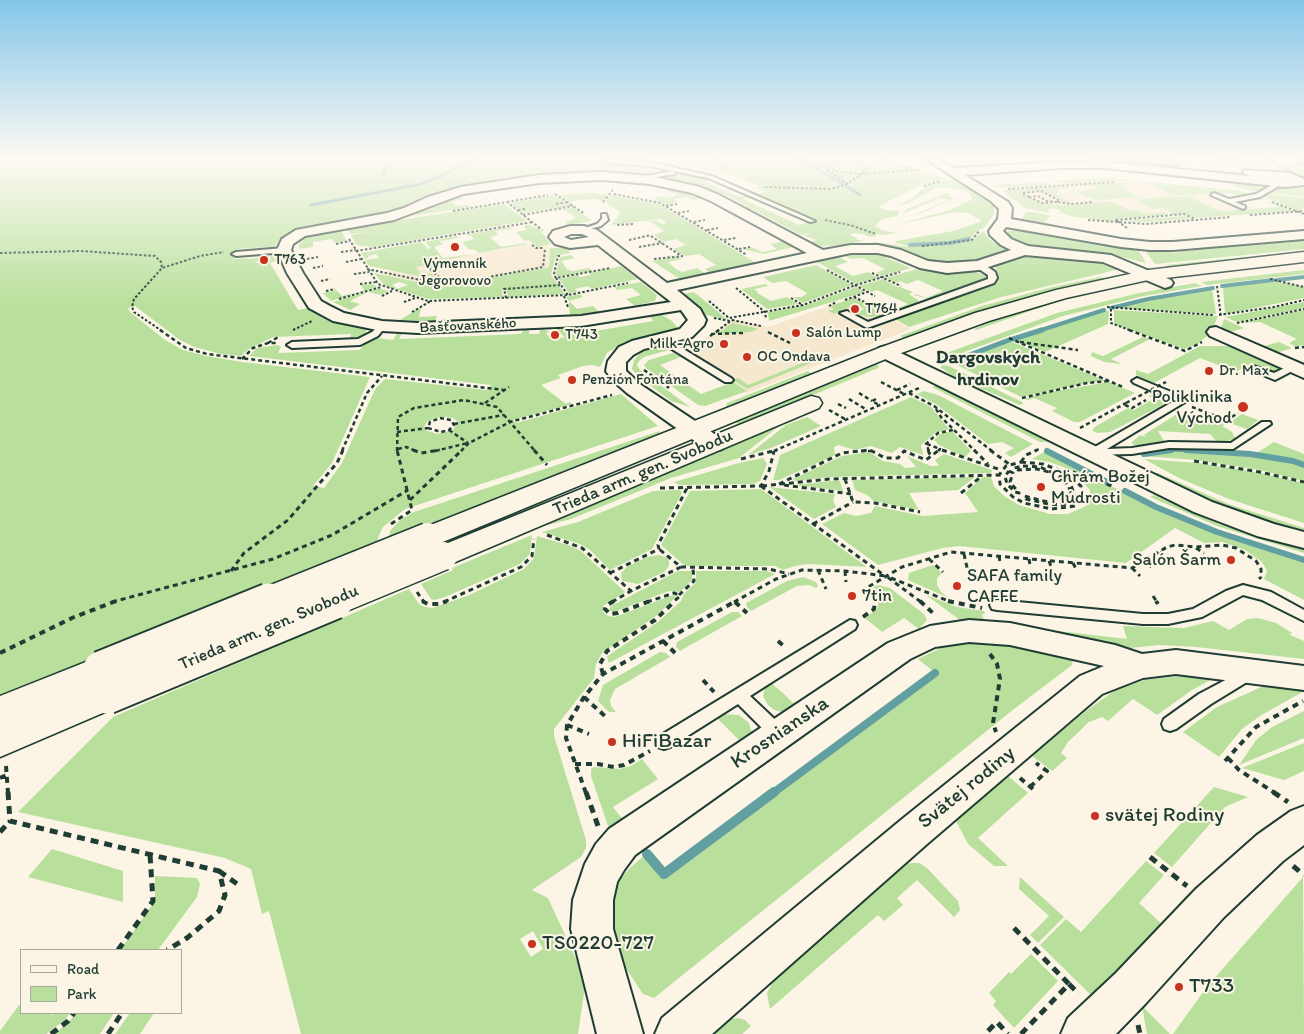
<!DOCTYPE html>
<meta charset="utf-8">
<style>
body{margin:0}
#map{position:relative;width:1304px;height:1034px;overflow:hidden;background:#fcf5e5;font-family:Itim,sans-serif}
canvas{display:block}
.legend{position:absolute;left:20px;top:949px;width:162px;height:65px;box-sizing:border-box;background:#fcf5e5;border:1px solid #a4ab9e;margin:0;padding:6px 9px;list-style:none;font-size:15px;color:#1f3d34}
.legend li{display:flex;align-items:center;gap:10px;height:25px}
.legend b{width:25px;border:1px solid #a4ab9e}
</style>
<div id="map">
<canvas width="1304" height="1034"></canvas>
<ul class="legend">
<li><b style="height:6px;background:#fcf5e5"></b>Road</li>
<li><b style="height:14px;background:#b8e09c"></b>Park</li>
</ul>
</div>
<script>
const context = document.querySelector('canvas').getContext('2d');
context.lineJoin = 'round';
function paint(path, color) { context.fillStyle = color; context.fill(path, 'evenodd'); }
const poly = rows => new Path2D(rows.map(r => 'M' + r).join(''));
function trace(path, color, width, dash) { context.strokeStyle = color; context.lineWidth = width; context.lineCap = dash ? 'butt' : 'round'; context.setLineDash(dash || []); context.stroke(path); }
function label(font, color, halo, rows, align = 'center') {
  context.font = font + ' Itim,sans-serif'; context.lineWidth = 4; context.setLineDash([]); context.textBaseline = 'middle'; context.strokeStyle = halo; context.fillStyle = color; for (const [text, x, y, turn = 0] of rows) {
    context.save(); context.translate(x, y); context.rotate((+turn || 0) * Math.PI / 180); context.textAlign = isNaN(turn) ? turn : align; if (halo) context.strokeText(text, 0, 0); context.fillText(text, 0, 0); context.restore();
  }
}
paint(poly([
 [932,160,1063,160,1073,165,952,172],
 [1139,181,1185,186,1205,194,1221,193,1256,208,1125,217,1034,205,1007,190],
 [532,244,537,247,547,245,550,248,549,267,442,287,380,274,401,267],
 [854,297,878,308,888,317,911,329,747,393,678,348,696,344,732,320,768,327]
]), '#f6e8cf');
paint(poly([
 [0,160,607,160,607,166,618,166,619,163,623,164,621,166,636,168,639,165,644,166,640,168,658,172,666,168,672,170,636,176,622,172,621,175,610,172,610,174,594,175,592,166,592,172,545,174,520,179,517,177,506,178,500,172,504,179,442,191,443,193,404,209,372,217,302,229,282,238,272,249,268,250,268,247,237,249,234,259,260,258,256,263,268,263,271,258,270,257,271,254,276,253,279,260,270,263,298,310,308,308,327,320,365,329,367,334,361,338,350,339,351,334,273,337,249,349,241,356,221,354,194,347,180,340,135,306,128,308,130,312,165,340,183,350,206,356,242,362,370,377,332,463,313,486,324,488,342,463,371,398,376,388,385,379,487,390,491,385,249,356,257,348,278,345,281,347,278,353,360,350,363,345,376,338,393,340,398,332,402,333,399,339,521,334,524,329,529,329,529,334,539,334,540,329,543,329,550,332,546,333,552,340,565,337,555,330,558,328,568,327,573,335,653,321,650,316,662,315,672,321,678,328,623,343,607,353,600,367,592,365,583,366,558,375,561,378,541,385,566,404,570,402,572,404,513,420,516,423,621,394,658,426,405,509,383,527,378,538,379,544,0,699],
 [445,417,453,418,458,422,453,430,437,434,425,430,424,427,427,422,435,418],
 [651,160,878,160,948,179,923,184,881,205,880,207,884,210,899,211,898,216,882,219,875,226,884,231,897,233,880,235,873,232,877,236,871,237,862,234,853,233,850,235,857,238,857,240,864,241,843,245,823,246,806,243,817,240,804,236,812,233,801,235,752,209,745,210,743,209,749,207,745,205,738,206,736,205,742,203,723,194,680,181,675,182,651,178,683,173,702,176,714,180,706,182,740,197,749,195,752,196,743,199,799,225,816,220,758,194,766,192,755,187,761,187,727,173,706,170,700,172,695,171,700,169,660,161,655,163,649,162],
 [1191,160,1261,160,1266,163,1247,166,1247,168],
 [1265,160,1282,160,1304,165,1304,178],
 [1141,161,1177,164,1177,168,1168,168,1211,172,1212,173,1115,162,1097,162],
 [1099,178,1137,180,1069,184,1050,181],
 [1214,178,1269,185,1262,192,1253,191,1240,188],
 [950,179,957,181,992,203,994,207,994,214,984,228,977,231,970,239,955,242,909,246,896,243,896,241,954,231,982,221,969,213,955,212,895,225,950,210,972,199,972,196,964,190,943,187,934,189,909,203,898,206,914,197,926,186],
 [1143,181,1240,191,1254,196,1234,199,1231,198,1240,197,1235,194,1221,193,1164,196,1171,194],
 [1046,182,1053,185,1000,188,991,185],
 [1130,182,1134,184,1121,185,1127,188,1122,189,1140,197,1096,200,1075,192,1099,189,1090,185,1070,185],
 [1282,185,1304,188,1304,197,1268,193],
 [1064,186,1069,188,1056,189,1060,192,1054,193,1071,203,1065,203,1042,191,1020,193,1041,204,1073,205,1111,201,1131,211,1138,210,1145,214,1166,212,1165,215,1113,219,1116,222,1074,217,1062,213,1054,214,1059,213,1060,210,1050,208,1048,211,1049,213,1025,208,1002,190],
 [674,188,685,191,703,198,693,200,686,197,673,199,677,202,668,205,653,200,659,196,671,198,678,194,667,192],
 [593,193,609,195,601,202,596,199,586,200,584,199,569,202,559,195],
 [947,193,952,194,948,196,955,198,919,214,911,216,949,200,940,198,902,214,907,209],
 [1266,194,1304,198,1304,208,1297,211,1262,196],
 [553,195,564,202,557,204,567,203,571,206,524,213,520,211,525,209,519,210,511,203],
 [612,195,659,204,756,263,709,272,705,269,716,265,699,254,686,256,680,254,673,249,686,245,676,239,663,242,654,235,664,231,651,222,644,223,656,220,662,224,667,223,661,219,611,225,613,222,622,222,614,221,621,213,605,202],
 [460,196,464,199,452,202,456,206,469,205,472,207,410,216,440,202],
 [1188,196,1214,209,1223,211,1279,207,1264,200,1247,200,1259,198,1293,211,1195,218,1185,214,1172,215,1170,211,1163,208,1152,209,1137,201,1139,201,1136,199],
 [504,204,527,221,373,247,356,245,351,235,369,232,350,234,348,230,348,228],
 [573,207,591,220,591,221,569,225,565,222,576,218,565,210,551,211],
 [1026,212,1032,212,1068,219,1050,216,1044,222,1062,227,1061,228,1021,221],
 [1185,216,1191,219,1147,222,1120,221],
 [525,225,530,225,539,229,551,244,537,247,528,240,525,241,516,232,527,230,524,227],
 [510,227,512,229,495,231,498,235,490,237,501,247,526,243,528,244,478,253,474,249,469,250,462,242,474,239,471,236,464,235],
 [337,230,341,231,347,241,335,243,332,239,313,242,313,247,299,249,299,244,306,237],
 [1014,230,1032,231,1137,248,1146,263,1104,253,1027,245,1007,236,1008,231],
 [983,231,990,240,1008,250,980,261,946,264,925,261,890,248,862,245,874,242,910,247,953,244,973,240],
 [457,236,458,238,440,241,443,244,434,247,443,258,473,254,433,263,436,268,432,268,428,265,416,267,422,275,430,273,439,280,369,266,365,260,379,258,376,254,368,256,369,258,365,259,361,253,421,242,428,249,431,248,425,242],
 [1304,240,1304,249,1155,264,1144,249,1175,253,1180,252,1177,250],
 [782,241,794,247,764,254,742,249,752,247,762,252,777,249,770,244],
 [550,248,566,248,571,253,556,256,551,275,565,294,508,297,506,290,502,290,503,297,429,299,396,289,408,285,399,282,392,285,397,288,394,289,384,285,374,273,442,287,549,267],
 [1304,251,1304,254,1170,268,1166,265],
 [859,254,881,255,911,268,882,276,876,273,885,269,863,258,851,259,845,256],
 [571,255,575,258,561,261,567,269,572,271,589,268,593,271,558,277,556,274,560,257],
 [1026,255,1100,261,1108,264,1116,270,1001,297,909,327,895,319,989,285,998,278,995,264],
 [678,256,682,259,668,262,676,269,682,272,697,268,706,274,680,279,652,261],
 [839,257,848,262,835,266,847,273,853,276,868,272,878,278,856,284,817,262],
 [816,265,852,285,803,303,793,297,802,297,807,293,786,281,772,283,763,277],
 [621,266,638,279,592,289,588,286,575,289,577,292,569,293,559,279,578,275,580,277,591,275,589,273],
 [920,268,972,271,987,276,985,279,928,299,914,295,916,294,926,298,943,291,918,280,907,284,900,281,896,283,886,278],
 [1304,270,1304,274,1207,285,1201,282],
 [1100,277,1109,280,905,339,900,336,982,306,1048,288],
 [883,279,897,287,900,287,913,292,909,294,918,300,918,303,892,312,881,309,890,311,908,304,877,290,871,292,859,286],
 [1273,281,1304,287,1304,298,1225,314,1223,287],
 [641,282,657,295,655,301,635,306,626,299,641,295,632,288,617,290,614,287],
 [1195,283,1202,286,1144,296,1063,316,945,359,938,356,1057,313,1139,293],
 [372,284,378,287,331,301,323,293,336,290,342,296,364,291,361,285],
 [766,284,768,286,754,289,758,292,757,293,771,301,787,297,798,304,767,309,741,289],
 [856,287,865,292,769,321,768,312,806,305],
 [379,288,388,291,381,295,368,292,350,301,360,304,350,310,333,302],
 [1212,288,1216,314,1115,308,1150,300],
 [694,292,728,320,706,315,698,305,684,294],
 [580,294,583,297,569,301,577,309,593,306,599,312,570,316,569,301,566,297],
 [1076,295,976,330,974,329,1019,310],
 [854,298,874,308,882,316,868,317,854,313,865,309,856,304,834,314,828,311,834,309,831,307,833,305],
 [1304,302,1304,308,1237,322,1225,317],
 [421,307,419,317,437,316,435,322,400,320],
 [1106,310,1109,312,1108,324,1045,352,1014,339],
 [1114,310,1218,316,1211,333,1197,344,1184,349,1114,324],
 [1304,310,1304,345,1296,347,1289,343,1297,339,1260,322,1240,323],
 [1224,319,1244,328,1231,332,1255,344,1264,346,1279,342,1292,348,1276,353,1291,360,1220,331],
 [732,323,756,328,758,329,750,332,716,335],
 [1143,337,1150,339,1111,359,1122,364,1104,362,1091,356,1092,352,1103,356],
 [1010,341,1106,381,1086,383,1021,397,951,362],
 [1200,346,1238,346,1287,368,1270,373,1248,365,1236,372,1200,358,1152,384,1136,375,1136,370,1148,374],
 [657,347,669,350,644,357,639,361,637,365,640,370,690,407,671,401,639,377,632,369,634,360,640,353,648,348],
 [673,353,681,357,660,365,701,394,733,382,747,391,705,406,698,405,646,368,644,365,649,360],
 [812,359,816,361,747,389,733,380,738,378,748,385],
 [876,364,879,366,878,368,741,425,734,422],
 [943,365,949,366,1024,403,1020,405,956,378,940,367],
 [808,371,814,375,728,410,726,406,727,403],
 [1109,382,1135,393,1080,422,1074,422,1052,411,1057,408,1034,398,1028,400,1025,399,1039,394],
 [938,385,1048,442,1040,442,932,387],
 [924,391,938,395,1033,444,1011,457,1005,453,1014,448,1002,442,988,444,937,405,917,394],
 [1155,392,1166,400,1161,406,1110,432,1097,433,1092,430,1096,426,1128,408,1134,410,1153,399,1149,396],
 [911,397,931,407,949,429,935,433,921,445,923,455,900,447,892,453,871,446,855,450,838,445,834,447,835,455,779,480,773,480,780,455],
 [1242,414,1258,420,1247,429,1229,423,1222,426,1232,432,1235,438,1225,442,1217,442,1210,434,1158,431,1164,441,1138,446,1131,443,1140,435,1146,437,1144,435,1175,415,1233,420],
 [807,417,821,426,771,448,748,455,786,425],
 [783,423,739,458,671,478,571,519,520,532,754,433],
 [660,431,658,436,441,524,389,540,390,531,400,520,414,512],
 [952,431,971,451,965,457,939,445,934,440,940,434],
 [1274,442,1304,454,1304,481,1260,470,1196,460,1141,456,1140,455,1172,450,1250,454,1255,454],
 [1046,451,1108,483,1049,462,1032,459],
 [869,452,883,461,900,464,905,468,916,467,907,456,931,466,939,466,935,460,944,454,992,470,991,473,828,477,796,481,793,479,842,456],
 [763,458,767,464,760,481,753,484,679,485,674,482,739,463],
 [1144,459,1198,463,1260,473,1304,483,1304,523,1229,499,1179,478],
 [1150,473,1158,473,1228,504,1304,528,1304,534,1224,507,1190,493],
 [1075,474,1124,491,1217,533,1251,545,1304,560,1304,600,1264,579,1267,571,1262,562,1245,550,1223,542,1204,543,1175,528,1126,563,959,546,943,548,878,565,822,524,844,513,856,516,871,513,875,506,923,516,978,512,965,493,983,477,991,477,994,486,1004,496,1019,505,1050,514,1068,514,1086,506,1090,500,1090,490],
 [975,477,958,490,909,493,919,510,874,501,867,495,855,490,852,480],
 [830,481,840,481,843,491,794,485],
 [769,487,835,494,833,501,836,507,814,519],
 [761,489,867,567,809,564,795,566,783,570,775,566,685,566,661,545,690,491],
 [680,490,682,493,652,549,610,570,590,550,580,544,542,532,578,522,653,491],
 [560,494,522,515,438,549,434,544],
 [1154,495,1219,524,1304,549,1304,553,1217,526,1150,497],
 [532,535,530,554,520,564,445,597,434,600,431,599,421,584,453,570,452,568],
 [537,536,571,546,581,551,625,592,603,606,603,612,608,616,615,617,673,595,676,597,656,616,602,653,596,664,594,678,554,729,554,736,586,840,586,848,581,857,532,890,548,898,583,974,585,986,578,1034,301,1034,269,911,262,914,251,869,225,858,18,812,113,717,409,589,419,604,425,607,432,608,467,596,524,569,534,558],
 [533,931,543,949,531,957,520,939],
 [659,555,668,558,669,562,669,566,664,572,638,584,622,581,621,573,627,567,647,557],
 [933,565,942,573,937,578,937,585,941,592,949,598,908,580,909,573],
 [678,571,692,571,692,580,680,592,669,591,614,612,609,610,611,606],
 [696,571,767,571,775,574,609,663,607,657,609,655,658,622,681,601,684,594,696,582],
 [803,577,816,582,818,586,816,588,809,585,797,586,751,611,747,607,746,603,787,581],
 [878,585,890,588,924,614,927,620,919,629,904,618,882,632,865,618,876,610,878,606,878,600,873,587],
 [926,595,957,607,984,611,985,614,982,614,985,623,960,620],
 [732,612,738,612,742,616,680,651,676,647,677,642],
 [1258,618,1276,623,1292,633,1290,635,1304,641,1304,659,1196,647,1159,645,1121,649,1072,637,1058,631,1127,639,1123,626,1184,628,1213,621,1229,630,1247,619],
 [968,642,1046,650,1073,659,1072,665,1014,709,654,998,643,994,615,952,607,913,621,878,630,868,648,852,664,871,934,672,918,659,949,644],
 [660,652,666,653,670,657,615,689,610,700,611,706,616,712,609,712,598,701,603,685],
 [1181,676,1214,678,1192,690,1157,715,1133,699,1108,721,1102,717,1089,722,1068,742,1061,753,1067,758,1052,771,1032,756,1086,711,1114,691,1145,680],
 [770,682,784,694,799,709,787,713,774,710,768,705,763,696,765,688],
 [1268,684,1304,688,1304,691,1260,716,1242,729,1219,757,1183,732,1217,707],
 [1304,711,1304,738,1239,765,1256,740,1272,727],
 [723,714,739,715,749,723,752,734,745,746,716,717],
 [1304,743,1304,771,1284,780,1242,768],
 [642,759,658,779,613,807,628,826,614,830,608,826,591,776,591,769,594,767,620,769,631,766],
 [1008,776,1028,793,978,838,1008,866,994,866,968,844,956,821],
 [1214,787,1248,797,1225,807,1172,867,1154,853],
 [52,849,123,871,123,902,28,877],
 [1146,861,1164,875,1139,903,1164,926,1096,1000,1040,945,1066,919,1081,932],
 [912,863,919,863,927,868,958,901,960,910,954,917,917,880,897,898,903,905,884,921,878,915,770,1009,767,993,775,978,907,864],
 [155,876,197,878,200,884,197,897,158,950,120,950,155,901],
 [1020,877,1064,917,1038,943,1030,935,1049,916,1019,889],
 [1303,877,1304,1034,1173,1034,1206,988],
 [1031,954,1058,981,1014,1028,993,1005,996,1001,989,993,1009,972,1011,974],
 [19,1005,21,1006,21,1013,45,1013,52,1015,53,1013,70,1013,65,1020,46,1034,0,1034,0,1031],
 [1142,1006,1170,1034,1147,1034],
 [76,1013,114,1013,100,1034,54,1034,69,1022],
 [130,1013,154,1013,140,1034,115,1034],
 [739,1018,745,1020,751,1026,742,1034,710,1034,727,1019]
]), '#b8e09c');
trace(poly([
 [715,160,725,168],
 [796,160,823,172,843,184],
 [1266,160,1295,174],
 [384,175,386,165,391,160],
 [846,186,860,195],
 [311,205,421,184,441,176,463,163,478,160]
]), '#629fa1', 3);
trace(poly([
 [910,245,950,243,969,239],
 [1277,280,1304,277],
 [1222,286,1273,280],
 [1111,308,1148,299,1213,288],
 [1038,331,1104,310]
]), '#629fa1', 4);
trace(poly([
 [1013,339,1042,330],
 [951,362,1009,340],
 [1164,451,1176,449,1204,451]
]), '#629fa1', 5);
trace(poly([
 [1186,450,1250,454,1293,461,1304,465],
 [1047,451,1109,483],
 [1144,454,1172,450],
 [1125,491,1156,507,1217,532,1304,560]
]), '#629fa1', 6);
trace(poly([
 [773,793,935,673]
]), '#629fa1', 8);
trace(poly([
 [647,854,664,874,774,792]
]), '#629fa1', 10);
const service = poly([
 [607,160,650,162,712,176,815,221,810,222,708,178,650,166,605,163,607,160],
 [1090,160,1131,160,1094,163,1083,167,1080,165,1090,160],
 [1133,160,1163,160,1180,163,1177,165,1133,160],
 [673,171,675,174,638,180,635,178,673,171],
 [1275,180,1278,182,1277,187,1260,197,1235,202,1245,206,1245,208,1243,209,1211,195,1214,193,1229,199,1256,194,1272,185,1272,182,1275,180],
 [602,214,606,214,608,220,601,226,582,231,582,229,597,224,602,219,602,214],
 [284,248,287,248,287,252,236,256,232,254,236,252,284,248],
 [976,263,982,263,995,272,997,278,994,283,867,328,840,313,847,311,868,322,988,279,988,275,976,267,976,263],
 [382,323,386,326,378,336,360,345,292,348,287,345,292,342,358,339,372,332,382,323],
 [662,336,731,378,733,380,731,382,725,382,659,341,659,337,662,336],
 [1293,364,1296,365,1296,369,1275,380,1248,369,1253,366,1274,373,1293,364],
 [1137,378,1181,396,1185,402,1107,449,1132,448,1169,442,1231,443,1262,422,1270,422,1271,424,1233,449,1169,448,1132,454,1088,455,1086,453,1088,451,1174,401,1134,383,1132,381,1137,378],
 [1243,585,1271,592,1304,610,1304,621,1262,600,1243,595,1202,617,1168,624,1143,624,997,610,992,609,990,605,992,601,997,600,1143,614,1168,614,1193,609,1226,591,1243,585],
 [850,620,855,621,857,625,855,629,750,696,785,729,787,734,785,739,779,741,773,739,738,704,670,747,664,749,658,747,656,742,658,737,850,620],
 [1250,667,1255,669,1258,673,1255,677,1211,704,1176,729,1170,731,1164,729,1162,724,1164,719,1199,694,1250,667]
]);
const minor = poly([
 [927,160,940,160,954,168,1060,162,1105,162,1250,176,1245,174,1243,172,1245,170,1290,173,1304,179,1304,185,1285,187,1105,168,1060,168,965,175,1008,202,1012,208,1011,219,1121,239,1150,242,1173,242,1304,231,1304,239,1173,250,1150,250,1121,247,1006,227,1003,231,1011,239,1028,246,1111,255,1171,280,1173,283,1171,286,1165,288,1103,262,1025,255,979,270,947,273,920,268,891,256,878,253,851,253,677,290,700,309,706,320,704,325,692,337,644,349,633,355,626,362,626,371,641,385,722,439,725,444,722,449,714,451,706,449,627,393,612,380,606,371,608,361,619,347,632,341,680,329,688,320,681,310,581,326,418,333,382,331,333,321,309,308,287,273,277,250,282,239,296,230,387,213,404,208,428,197,461,187,539,175,602,172,650,176,700,187,719,195,823,250,851,245,878,245,901,250,928,261,947,263,977,261,1011,250,1001,245,990,235,989,231,998,219,999,209,991,201,927,160],
 [602,180,650,184,692,193,711,201,807,253,667,283,597,230,584,226,570,226,553,231,549,237,555,244,570,248,598,245,671,302,581,316,418,323,382,321,344,313,330,306,321,301,303,273,291,250,293,244,305,236,394,220,463,194,539,183,602,180],
 [571,234,582,234,589,237,571,240,564,237,571,234],
 [1298,160,1304,160,1304,163,1299,162,1298,160],
 [1216,327,1304,365,1304,378,1210,336,1207,332,1210,328,1216,327],
 [886,346,1212,502,1274,524,1304,532,1304,548,1257,536,1194,512,879,356,877,352,879,348,886,346],
 [969,620,1010,623,1115,645,1142,654,1176,650,1304,666,1304,690,1176,674,1143,678,1102,694,927,844,712,1034,655,1034,662,1018,901,820,1080,676,1104,666,1010,645,969,642,935,647,910,659,635,855,624,870,617,882,613,900,613,929,643,1034,597,1034,571,929,573,900,585,864,596,844,609,829,888,643,930,626,969,620],
 [1304,806,1304,845,1283,861,1224,917,1146,1003,1116,1034,1061,1034,1068,1018,1116,973,1196,889,1257,835,1291,811,1304,806]
]);
const tertiary = poly([
 [1304,252,1304,262,1148,280,1066,298,989,321,893,356,438,544,428,546,418,544,414,537,418,530,879,348,975,313,1056,290,1148,270,1304,252],
 [811,396,819,398,822,403,819,408,453,563,443,566,433,563,428,556,433,549,811,396],
 [101,656,113,660,118,669,113,678,97,685,107,682,119,686,125,696,119,706,0,757,0,696,101,656]
]);
trace(service, '#1f3d34', 4);
trace(minor, '#1f3d34', 4);
trace(tertiary, '#1f3d34', 3);
trace(poly([
 [802,160,840,172,862,174,867,168,856,160],
 [881,160,916,170],
 [1222,160,1238,161],
 [823,166,851,160],
 [827,170,848,184],
 [924,186,940,181],
 [765,187,830,189,845,185,862,174,920,170],
 [1008,189,1116,182],
 [555,194,585,214],
 [614,194,660,203,747,255],
 [1029,197,1042,203,1058,202],
 [1029,197,1022,193,1041,191,1060,201,1058,202],
 [1029,197,1038,196,1047,201,1058,202],
 [507,202,548,195],
 [603,202,613,190],
 [1058,202,1071,204,1093,202],
 [1272,202,1304,214],
 [556,204,567,202],
 [666,206,677,204],
 [518,210,525,209],
 [453,211,507,202,542,230],
 [678,213,689,211],
 [523,215,573,206],
 [1250,215,1304,211],
 [825,220,850,225,876,234],
 [1088,220,1146,224,1231,217],
 [694,222,705,220],
 [617,225,635,224],
 [1127,228,1116,220,1184,214,1195,219],
 [707,230,718,228],
 [651,236,680,255],
 [349,239,378,284,428,301,568,295,628,283],
 [629,240,651,235],
 [724,240,736,238],
 [336,244,350,241],
 [532,245,536,248,544,248],
 [922,246,972,240,979,231],
 [639,247,662,243],
 [739,249,750,247],
 [356,251,533,222],
 [341,252,356,250],
 [0,253,81,251,155,256,161,262,162,268],
 [560,256,558,256,554,274,556,278,611,268],
 [307,259,318,257],
 [654,259,683,256],
 [346,262,361,259],
 [313,268,323,266],
 [436,268,429,269,447,283],
 [367,269,430,282,462,282,543,267,545,249],
 [827,270,875,296],
 [872,273,901,286],
 [354,274,369,272],
 [556,278,568,295],
 [1270,279,1304,287],
 [321,281,330,279],
 [360,284,376,282],
 [1217,286,1221,317],
 [736,288,765,312,766,319],
 [326,291,335,289],
 [382,296,392,291],
 [564,296,568,307],
 [854,297,877,308],
 [506,298,504,289,561,285],
 [791,298,803,305],
 [339,299,381,287],
 [845,300,867,292],
 [709,301,729,318,803,305,856,285,900,272],
 [404,302,415,298],
 [829,306,836,302],
 [1107,307,1213,315],
 [1111,309,1111,323,1132,331],
 [412,312,431,301],
 [1219,315,1274,307,1304,300],
 [714,318,730,321],
 [732,320,761,326],
 [1237,323,1304,309],
 [293,330,312,321],
 [162,331,134,312,132,307,134,299,162,268,200,256,224,252],
 [717,331,732,320]
]), '#1f3d34', 2, [2.5, 2]);
trace(poly([
 [160,330,186,348,207,354,504,390],
 [1129,330,1185,351,1202,342],
 [768,332,790,343],
 [711,334,743,333],
 [710,336,719,330],
 [1009,338,1123,387],
 [1020,342,1078,350],
 [268,343,280,336],
 [1295,348,1304,347],
 [242,359,253,348,268,343,278,343],
 [644,370,669,388],
 [881,382,904,394],
 [897,390,910,384],
 [859,393,872,401],
 [909,393,934,406,992,451],
 [1022,398,1087,383,1109,381],
 [849,399,867,410],
 [876,399,872,401,879,405],
 [485,403,509,387],
 [838,404,846,408],
 [1125,405,1132,408,1146,400],
 [1192,407,1216,416,1230,418,1238,413],
 [936,409,941,417,975,451],
 [829,410,845,419],
 [440,418,451,420,454,425,449,430,441,432,428,428,430,422,440,418],
 [454,424,504,415],
 [1080,428,1126,403],
 [449,430,468,443],
 [397,432,428,428],
 [927,444,940,449],
 [398,449,406,447,416,451],
 [342,451,367,393,382,376],
 [397,451,398,417,414,408,464,400,497,407,535,451],
 [435,451,468,443],
 [461,451,469,443,510,422,612,395],
 [774,451,919,388],
 [861,451,872,451],
 [929,451,926,444,938,433,953,430],
 [938,451,940,449,946,451],
 [1035,451,1041,448]
]), '#1f3d34', 2.5, [4, 3]);
trace(poly([
 [413,450,421,453,440,450],
 [534,450,547,465],
 [928,450,931,457],
 [942,450,1001,470],
 [974,450,988,464],
 [990,450,1009,464],
 [741,459,777,450],
 [1194,461,1260,472,1304,482],
 [1021,462,1043,464,1064,472,1081,486,1082,500,1075,506,1052,509,1024,503,1013,497,1000,484,999,475,1006,466,1021,462],
 [1021,462,1026,455,1037,450],
 [1023,466,1040,467,1053,473,1037,469,1018,470,1014,468,1023,466],
 [1009,471,1013,473,1010,482,1019,493,1015,492,1007,484,1005,476,1009,471],
 [1064,472,1070,471,1115,487],
 [1059,476,1064,476,1070,482,1076,500,1075,503,1069,505,1049,504,1026,499,1024,496,1048,502,1074,503,1075,499,1070,494,1069,486,1059,476],
 [845,479,853,502,875,503,920,512],
 [779,484,842,453,870,450,885,458,898,458,904,451,926,460,939,450],
 [784,485,851,494],
 [761,486,885,576],
 [762,486,829,479,999,475],
 [660,488,761,486,769,471,774,451],
 [961,493,982,476],
 [410,500,462,450],
 [391,524,412,510,397,450],
 [813,524,853,502],
 [547,535,582,548,631,591,681,567,659,549],
 [1196,548,1204,553],
 [1160,552,1166,556],
 [964,554,968,572],
 [999,556,1000,562],
 [929,559,943,572],
 [1029,559,1030,565],
 [1049,561,1052,569],
 [1073,563,1076,569],
 [1142,563,1151,567],
 [681,567,769,569,789,574],
 [1132,568,1140,576],
 [818,570,826,589],
 [231,571,244,553,288,520,337,463,343,450],
 [845,571,846,582],
 [610,573,659,549,658,545,687,488],
 [891,578,951,602],
 [417,592,424,602],
 [679,595,694,581,693,568],
 [1153,596,1157,602],
 [112,602,273,559,332,535,408,490],
 [444,602,521,567,532,556,534,539],
 [612,602,631,591],
 [647,602,674,593,679,595,679,597,673,602],
 [734,602,776,579,802,570,845,571,886,576,921,602],
 [875,602,873,593,868,587,902,567,951,552,1132,568,1167,547,1175,545,1196,547,1222,545,1236,548,1256,561,1261,569,1261,577,1259,579]
]), '#1f3d34', 3, [5, 4]);
trace(poly([
 [422,601,428,604,440,604,447,601],
 [614,601,607,605,605,609,610,614,618,613,650,601],
 [920,601,935,615],
 [948,601,982,608],
 [1156,601,1158,604],
 [735,602,747,613],
 [863,617,874,609,875,601],
 [663,641,676,654],
 [778,641,785,647],
 [0,653,72,618,116,601],
 [990,654,997,664,1000,679,993,723,996,732],
 [603,674,600,664,607,651,655,620,675,601],
 [703,680,714,692],
 [584,697,607,718],
 [567,725,589,734],
 [1228,758,1239,770,1275,793],
 [1225,761,1256,727,1303,701],
 [575,764,598,764,614,767,624,765,650,751],
 [6,766,8,793],
 [0,778,7,775],
 [1020,778,1033,789],
 [1030,787,1047,771,1036,763],
 [586,793,566,738,567,725,584,697,603,674,736,601]
]), '#1f3d34', 4, [6, 5]);
trace(poly([
 [8,792,10,821,219,871,225,895,219,911,187,938,167,950],
 [586,792,598,826],
 [1273,792,1288,802],
 [0,832,10,821],
 [1150,857,1187,886],
 [1293,866,1304,875],
 [219,871,240,886],
 [1014,928,1069,984,1021,1034],
 [118,950,153,901,150,854],
 [1069,984,1079,994],
 [1138,1025,1140,1034],
 [988,1031,997,1022,1008,1034],
 [51,1034,68,1021,74,1013],
 [108,1034,122,1013]
]), '#1f3d34', 5, [8, 6]);
paint(service, '#fcf5e5');
paint(minor, '#fcf5e5');
paint(tertiary, '#fcf5e5');
const tertiaryBridgeFar1 = poly([
 [266,602,428,537],
 [332,602,443,556]
]);
const tertiaryBridge = poly([
 [101,669,269,601],
 [107,696,335,601]
]);
trace(tertiaryBridgeFar1, '#1f3d34', 31, []);
trace(tertiaryBridge, '#1f3d34', 39, []);
trace(poly([
 [1126,403,1166,382]
]), '#1f3d34', 2.5, [4, 3]);
trace(tertiaryBridgeFar1, '#fcf5e5', 28);
trace(tertiaryBridge, '#fcf5e5', 35);
const sky = context.createLinearGradient(0, 0, 0, 305);
sky.addColorStop(0, '#84c6e9');
sky.addColorStop(0.52, '#fefaf3');
sky.addColorStop(1, '#fefaf300');
context.fillStyle = sky;
context.fillRect(0, 0, 1304, 305);
for (const [x, y, r, color] of [
 [455,247,5,"#c8321e"],
 [264,260,5,"#c8321e"],
 [855,309,5,"#c8321e"],
 [796,333,5,"#c8321e"],
 [555,335,5,"#c8321e"],
 [724,344,5,"#c8321e"],
 [747,357,5,"#c8321e"],
 [1209,371,5,"#c8321e"],
 [572,380,5,"#c8321e"],
 [1243,407,6,"#c8321e"],
 [1041,487,5,"#c8321e"],
 [1231,560,5,"#c8321e"],
 [957,586,5,"#c8321e"],
 [852,596,5,"#c8321e"],
 [612,742,5,"#c8321e"],
 [1095,816,5,"#c8321e"],
 [532,944,5,"#c8321e"],
 [1179,987,5,"#c8321e"]
]) { const dot = new Path2D(); dot.arc(x, y, r, 0, 2 * Math.PI); context.fillStyle = color; context.fill(dot); trace(dot, '#fcf5e5', 2); }
label('15px', '#1f3d34', '#fcf5e5', [
 ["T763",274,260],
 ["Výmenník",455,264,"center"],
 ["Jegorovovo",455,281,"center"],
 ["T764",865,309],
 ["Salón Lump",806,333],
 ["T743",565,335],
 ["Milk-Agro",714,344,"right"],
 ["OC Ondava",757,357],
 ["Dr. Max",1219,371],
 ["Penzión Fontána",582,380]
], 'left');
label('15px', '#1f3d34', '#fcf5e5', [
 ["Bašťovanského",468,326,-3]
]);
label('18px', '#1f3d34', '#fcf5e5', [
 ["Poliklinika",1232,397,"right"],
 ["Východ",1232,418,"right"],
 ["Chrám Božej",1051,477],
 ["Múdrosti",1051,498],
 ["Salón Šarm",1221,560,"right"],
 ["SAFA family",967,576],
 ["CAFFE",967,597],
 ["7tin",862,596]
], 'left');
label('18px', '#1f3d34', '#fcf5e5', [
 ["Trieda arm. gen. Svobodu",643,473,-23],
 ["Trieda arm. gen. Svobodu",269,628,-23]
]);
label('bold 19px', '#1f3d34', '#fcf5e5', [
 ["Dargovských",988,358],
 ["hrdinov",988,380]
]);
label('21px', '#1f3d34', '#fcf5e5', [
 ["Krosnianska",780,733,-34],
 ["Svätej rodiny",967,788,-39]
]);
label('21px', '#1f3d34', '#fcf5e5', [
 ["HiFiBazar",622,742],
 ["svätej Rodiny",1105,816],
 ["TS0220-727",542,944],
 ["T733",1189,987]
], 'left');
</script>
